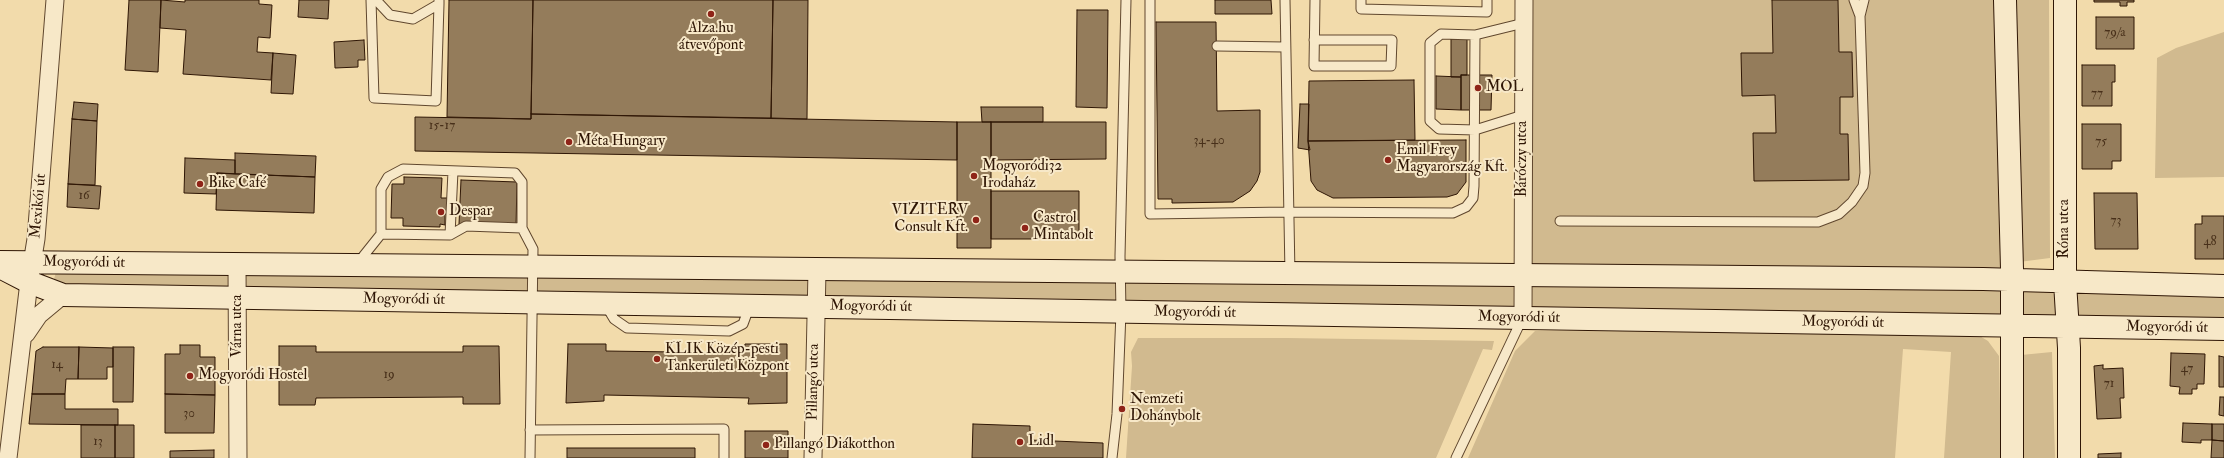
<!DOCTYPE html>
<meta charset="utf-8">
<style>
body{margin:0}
canvas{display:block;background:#f2dbab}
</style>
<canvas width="2224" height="458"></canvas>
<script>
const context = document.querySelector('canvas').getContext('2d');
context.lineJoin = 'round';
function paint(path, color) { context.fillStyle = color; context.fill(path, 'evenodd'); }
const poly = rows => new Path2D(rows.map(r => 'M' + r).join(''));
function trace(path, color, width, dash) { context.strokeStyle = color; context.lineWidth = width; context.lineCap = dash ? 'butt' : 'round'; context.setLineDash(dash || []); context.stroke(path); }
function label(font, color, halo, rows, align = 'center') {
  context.font = font + ' "IM FELL Double Pica",serif'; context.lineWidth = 4; context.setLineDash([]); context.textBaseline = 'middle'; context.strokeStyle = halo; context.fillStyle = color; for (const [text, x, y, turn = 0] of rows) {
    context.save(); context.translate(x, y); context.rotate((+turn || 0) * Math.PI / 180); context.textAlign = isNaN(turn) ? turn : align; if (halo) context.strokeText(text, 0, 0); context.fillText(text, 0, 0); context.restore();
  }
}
paint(poly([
 [1524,0,2005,0,2012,269,2224,286,2224,329,63,295,53,282,59,263,1523,276],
 [2017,0,2049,0,2050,258,2019,262],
 [2224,32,2224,177,2155,178,2157,58,2176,48],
 [1535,331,1961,332,1978,335,1988,341,1999,356,2001,458,1944,458,1951,352,1903,349,1895,458,1468,458,1515,351],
 [1138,338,1287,338,1494,341,1492,350,1483,349,1436,458,1126,458,1132,366,1131,352],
 [2052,352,2055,458,2020,458,2021,355]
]), '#d1ba8f');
const building = poly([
 [129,0,161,0,158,72,125,70,129,0],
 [161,0,185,2,185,0,259,0,259,4,272,5,270,38,258,37,257,52,273,53,271,80,183,74,186,30,160,28,161,0],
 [299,0,329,0,328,19,298,17,299,0],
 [449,0,533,0,531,119,447,117,449,0],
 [533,0,773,0,771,118,531,114,533,0],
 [773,0,808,0,807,119,771,118,773,0],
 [1215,0,1271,0,1272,14,1215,14,1215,0],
 [1772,0,1838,0,1839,52,1852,52,1853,97,1840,97,1840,134,1848,134,1849,180,1754,181,1753,133,1776,133,1775,95,1742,96,1741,53,1773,53,1772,0],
 [2094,0,2134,0,2134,2,2127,2,2127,6,2120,6,2120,2,2094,2,2094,0],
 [1077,10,1108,10,1107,108,1076,107,1077,10],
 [2096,17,2134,17,2134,49,2096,49,2096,17],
 [1156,22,1216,22,1217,111,1260,110,1260,172,1257,181,1250,191,1233,202,1172,203,1172,199,1158,199,1156,22],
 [1451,39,1467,39,1467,75,1461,75,1461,77,1451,77,1451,39],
 [364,40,365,60,358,60,358,67,335,68,334,42,364,40],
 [273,53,296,55,293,94,271,93,273,53],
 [2082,65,2115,65,2115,82,2112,82,2112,106,2082,106,2082,65],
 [1461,75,1492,75,1491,110,1461,110,1461,75],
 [1436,76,1461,77,1461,110,1436,109,1436,76],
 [1414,80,1415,140,1308,141,1309,81,1414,80],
 [74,102,98,104,97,121,72,119,74,102],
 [1300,104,1309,104,1308,141,1310,150,1298,148,1300,104],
 [981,107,1043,107,1043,122,982,122,981,107],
 [531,114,957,122,957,160,415,151,415,117,531,119,531,114],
 [72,119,97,121,95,185,68,184,72,119],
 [957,122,991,122,991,248,957,248,957,122],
 [991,122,1106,122,1106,159,991,160,991,122],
 [2082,124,2121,124,2121,161,2112,161,2112,169,2082,169,2082,124],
 [1466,140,1466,182,1457,194,1447,197,1333,198,1317,190,1311,181,1308,141,1466,140],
 [235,153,316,156,315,177,235,174,235,153],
 [185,158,235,160,235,174,217,173,216,194,184,193,185,158],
 [217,173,315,177,314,213,216,210,217,173],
 [404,177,442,178,441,198,449,198,448,214,445,214,445,225,440,224,440,227,403,226,403,218,391,218,392,184,404,184,404,177],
 [461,180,517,182,516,226,459,224,461,180],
 [68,184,101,186,99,209,67,207,68,184],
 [991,191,1079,191,1079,239,991,239,991,191],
 [2094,193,2137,193,2138,249,2095,249,2094,193],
 [2202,216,2224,216,2224,259,2195,259,2195,224,2202,224,2202,216],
 [568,344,606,344,606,351,744,353,745,344,787,344,787,403,748,404,749,398,604,395,604,401,566,403,568,344],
 [180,345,200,345,200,357,215,357,215,395,165,394,165,354,180,354,180,345],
 [279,346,316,346,316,352,463,352,463,346,499,346,500,404,463,404,463,397,316,398,315,405,279,405,279,346],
 [43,347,79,347,78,379,66,379,65,394,32,394,36,351,43,347],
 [79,347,113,348,113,367,107,367,107,379,78,379,79,347],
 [113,347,134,347,133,402,113,402,113,347],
 [2171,353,2205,354,2204,384,2197,384,2197,389,2192,389,2192,394,2179,394,2180,387,2170,386,2171,353],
 [2219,356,2224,357,2224,387,2219,387,2219,356],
 [2103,365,2103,369,2123,368,2124,398,2120,398,2121,418,2097,419,2094,366,2103,365],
 [32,394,65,394,65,409,118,409,118,425,29,424,32,394],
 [165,394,215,395,214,433,165,433,165,394],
 [2220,397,2224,397,2224,416,2219,415,2220,397],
 [2183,423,2212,424,2212,440,2201,440,2201,443,2182,442,2183,423],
 [973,424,1030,426,1030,440,1103,443,1103,458,972,458,973,424],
 [2212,424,2224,424,2224,441,2212,440,2212,424],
 [81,425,115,425,115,458,81,458,81,425],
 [115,425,134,425,134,458,115,458,115,425],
 [745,431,788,431,788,458,745,458,745,431],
 [2212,440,2224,441,2224,458,2211,458,2212,440],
 [567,448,695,448,695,458,567,458,567,448],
 [214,450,214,458,170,458,170,451,214,450],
 [2121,453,2121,458,2098,458,2098,454,2121,453]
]);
paint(building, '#947c5b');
trace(building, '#2f1605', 1);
const lane = poly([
 [371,0,374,98,436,101,439,4],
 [376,0,390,15,413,19,439,4,439,0],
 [1150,0,1150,214,1287,212,1453,213,1466,207,1473,198,1474,186,1475,35],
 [1285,0,1290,274],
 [1361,0,1361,9,1487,12,1487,0],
 [1854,0,1860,16],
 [1314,40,1392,40,1391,66,1314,66,1315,0],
 [1217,46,1284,47],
 [1523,115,1475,130,1439,129,1430,121,1430,43,1441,34,1475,35,1524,23],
 [1560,221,1818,222,1839,214,1852,202,1863,186,1865,173,1860,16,1864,0],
 [381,234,450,235,466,226,522,228,533,249,530,458],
 [450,235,453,171],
 [357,264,381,234,381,189,388,177,403,169,515,173,522,182,522,228],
 [605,304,614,319,627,328,729,331,743,324,750,305],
 [530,430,724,429,724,458],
 [1112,458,1117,414,1121,312,1120,256,1126,0],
 [1456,458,1522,319]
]);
const street = poly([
 [237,265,238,458],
 [1523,318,1524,0],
 [26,334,39,315,63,295],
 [8,458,29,282,36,239,55,0],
 [813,458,817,270]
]);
const secondary = poly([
 [2005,0,2012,269,2012,458],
 [2065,0,2065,282,2069,348,2069,458],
 [0,262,1983,279,2224,286],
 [0,267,29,282,63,295,2224,329]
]);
trace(lane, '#60472e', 11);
trace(street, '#60472e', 19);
trace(secondary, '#2f1605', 24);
trace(lane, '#f7e8c8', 9);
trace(street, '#f7e8c8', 17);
trace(secondary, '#f7e8c8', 22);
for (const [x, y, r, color] of [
 [711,14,4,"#8f2418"],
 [1478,88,4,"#8f2418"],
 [569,142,4,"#8f2418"],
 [1388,160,4,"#8f2418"],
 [974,176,4,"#8f2418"],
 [200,184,4,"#8f2418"],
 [441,212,4,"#8f2418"],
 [976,220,4,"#8f2418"],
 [1025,228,4,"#8f2418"],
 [657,359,4,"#8f2418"],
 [190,376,4,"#8f2418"],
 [1122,409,4,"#8f2418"],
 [1020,442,4,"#8f2418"],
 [766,445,4,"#8f2418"]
]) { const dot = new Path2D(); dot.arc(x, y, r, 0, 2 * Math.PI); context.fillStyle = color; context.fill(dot); trace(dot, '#f7e8c8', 1.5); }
label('13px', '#48301a', null, [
 ["79/a",2115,33],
 ["77",2097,94],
 ["15-17",442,126],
 ["34-40",1209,141],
 ["75",2101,142],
 ["16",84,196],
 ["73",2116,221],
 ["48",2210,242],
 ["14",57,365],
 ["47",2187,369],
 ["19",389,375],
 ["71",2109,384],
 ["30",189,414],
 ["13",98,442]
]);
label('15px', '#2f1605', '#f7e8c8', [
 ["Alza.hu",711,29,"center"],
 ["átvevőpont",711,46,"center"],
 ["MOL",1486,88],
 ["Méta Hungary",577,142],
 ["Emil Frey",1396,151],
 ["Magyarország Kft.",1396,168],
 ["Mogyoródi32",982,167],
 ["Irodaház",982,184],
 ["Bike Café",208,184],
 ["VIZITERV",968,211,"right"],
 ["Consult Kft.",968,228,"right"],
 ["Despar",449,212],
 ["Castrol",1033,219],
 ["Mintabolt",1033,236],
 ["KLIK Közép-pesti",665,350],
 ["Tankerületi Központ",665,367],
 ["Mogyoródi Hostel",198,376],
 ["Nemzeti",1130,400],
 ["Dohánybolt",1130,417],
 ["Lidl",1028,442],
 ["Pillangó Diákotthon",774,445]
], 'left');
label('15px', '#2f1605', '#f7e8c8', [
 ["Báróczy utca",1523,159,-90],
 ["Mexikói út",39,206,-85],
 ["Róna utca",2065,229,-90],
 ["Mogyoródi út",84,263,1],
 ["Mogyoródi út",404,300,1],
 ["Mogyoródi út",871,307,1],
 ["Mogyoródi út",1195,313,1],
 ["Mogyoródi út",1519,318,1],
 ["Mogyoródi út",1843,323,1],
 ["Várna utca",238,326,-90],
 ["Mogyoródi út",2167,328,1],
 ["Pillangó utca",814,382,-89]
]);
</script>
